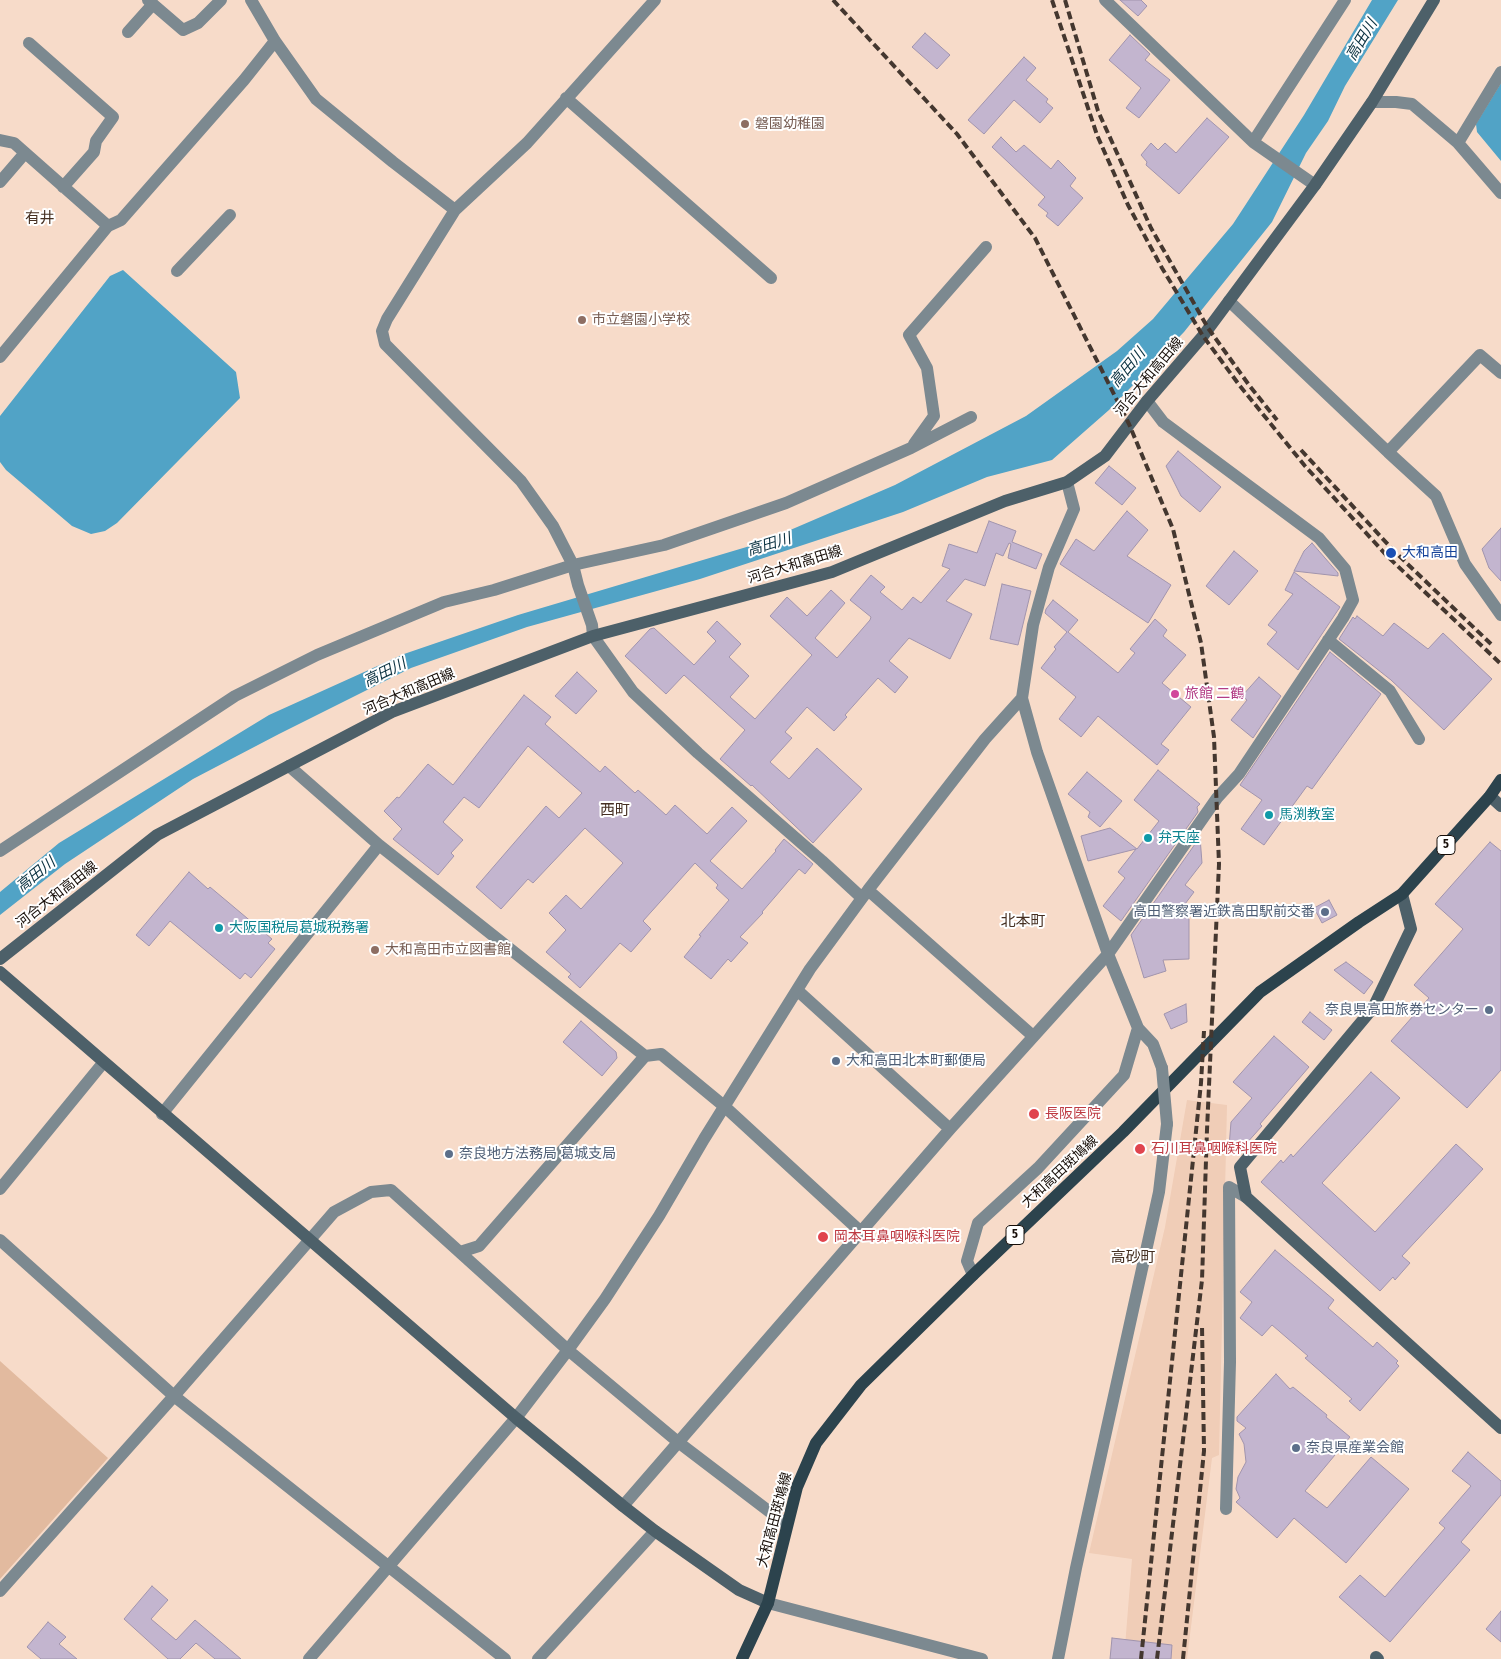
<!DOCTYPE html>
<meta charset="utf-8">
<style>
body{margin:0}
canvas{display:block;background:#f7dbc9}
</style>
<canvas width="1501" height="1659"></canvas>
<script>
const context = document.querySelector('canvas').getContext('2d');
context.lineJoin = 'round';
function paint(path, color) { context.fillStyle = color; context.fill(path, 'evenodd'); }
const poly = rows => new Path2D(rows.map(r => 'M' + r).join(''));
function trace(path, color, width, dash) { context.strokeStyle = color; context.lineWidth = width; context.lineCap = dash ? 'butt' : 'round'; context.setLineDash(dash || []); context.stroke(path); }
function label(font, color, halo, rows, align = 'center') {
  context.font = font + ' "Fira Sans Condensed","Noto Sans JP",sans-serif'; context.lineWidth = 4; context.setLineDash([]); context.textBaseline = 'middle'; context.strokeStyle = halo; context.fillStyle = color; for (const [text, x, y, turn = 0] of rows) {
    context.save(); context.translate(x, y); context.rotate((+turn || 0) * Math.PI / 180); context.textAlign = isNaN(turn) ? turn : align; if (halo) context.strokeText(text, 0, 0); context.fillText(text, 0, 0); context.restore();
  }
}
paint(poly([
 [1187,1100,1227,1105,1219,1455,1212,1458,1187,1659,1124,1659,1132,1559,1089,1553,1165,1227]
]), '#f0cdb7');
paint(poly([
 [0,1361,108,1458,0,1579]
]), '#e2ba9f');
paint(poly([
 [1372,0,1398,0,1345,86,1328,121,1306,153,1272,222,1184,332,1109,410,1052,460,987,477,903,512,700,579,527,627,411,668,279,734,193,779,65,864,0,915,0,892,59,843,269,715,404,654,518,615,760,543,895,485,1026,416,1117,351,1153,319,1233,224,1304,115],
 [1501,83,1501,161,1477,132,1476,124],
 [123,270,236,372,240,398,117,523,105,531,91,534,72,526,6,470,0,462,0,416,110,276]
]), '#51a3c6');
const building = poly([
 [1120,0,1141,0,1147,6,1138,16,1120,0],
 [925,33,950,55,937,69,912,47,925,33],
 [1130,35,1150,54,1145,60,1170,80,1139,118,1126,108,1141,88,1109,60,1130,35],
 [1024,57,1036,68,1026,80,1048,99,1046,102,1053,108,1040,123,1014,100,984,134,968,120,1024,57],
 [1207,118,1229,137,1179,194,1146,165,1147,162,1141,155,1151,143,1158,150,1165,143,1176,153,1207,118],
 [1001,137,1016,152,1024,145,1051,169,1058,160,1076,178,1070,186,1083,198,1058,226,1046,216,1048,213,1038,205,1045,197,992,147,1001,137],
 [1178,451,1221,487,1200,512,1181,496,1166,466,1178,451],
 [1109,466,1136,488,1122,505,1095,483,1109,466],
 [1127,511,1148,530,1127,556,1171,585,1148,623,1060,564,1076,539,1094,551,1127,511],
 [989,521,1016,531,1012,542,1042,554,1036,569,1008,558,1011,544,1009,543,1003,556,996,553,985,586,965,579,946,601,972,614,950,659,909,638,889,661,908,677,895,693,878,678,845,715,847,717,834,731,807,707,785,732,792,738,770,762,789,779,817,748,862,789,813,843,752,785,751,786,720,759,745,730,684,675,666,694,625,656,650,629,654,628,694,665,716,641,707,632,717,621,741,644,729,657,749,676,730,697,755,719,812,655,770,616,787,597,807,616,831,590,845,603,815,638,837,658,870,620,871,617,850,600,871,575,885,587,880,592,902,610,913,597,921,603,950,569,942,566,949,544,977,553,989,521],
 [1501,528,1501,581,1489,568,1482,549,1501,528],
 [1312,543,1338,573,1338,576,1294,571,1304,551,1312,543],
 [1234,551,1258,571,1229,605,1206,586,1234,551],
 [1294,572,1340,607,1298,670,1267,644,1277,632,1268,625,1293,594,1285,590,1294,572],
 [1002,584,1031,591,1018,645,990,639,1002,584],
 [1053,600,1078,620,1068,632,1118,673,1135,653,1130,649,1155,619,1167,630,1163,636,1186,655,1162,683,1191,707,1161,744,1169,750,1157,765,1098,716,1081,737,1059,719,1076,697,1041,668,1056,649,1054,647,1067,632,1045,613,1046,609,1053,600],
 [1357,616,1383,636,1394,623,1428,649,1443,633,1492,679,1444,730,1391,680,1339,639,1353,617,1355,619,1357,616],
 [1330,652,1381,694,1312,789,1307,786,1264,845,1241,829,1262,800,1240,785,1330,652],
 [577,672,597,691,576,714,555,696,577,672],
 [1259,677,1281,696,1253,738,1231,720,1247,700,1242,696,1259,677],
 [524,695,551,717,545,724,600,772,605,766,635,793,638,790,666,815,675,805,707,834,732,807,747,821,710,861,742,889,776,851,775,850,784,839,813,864,805,874,799,869,762,912,763,913,740,937,748,943,731,962,728,959,711,979,684,957,701,936,699,935,729,900,716,888,718,885,695,863,643,921,651,929,631,952,620,943,580,988,568,977,571,974,546,952,566,930,549,913,566,895,581,909,623,863,585,828,533,883,528,879,501,909,476,887,546,806,559,818,582,793,528,746,479,808,464,797,443,822,463,840,451,853,454,856,438,875,393,839,402,829,384,811,397,797,399,798,428,764,453,785,524,695],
 [1158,770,1200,804,1197,807,1198,812,1121,921,1103,906,1125,878,1118,872,1136,849,1088,861,1081,836,1110,828,1137,849,1159,821,1134,800,1158,770],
 [1087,772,1122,801,1100,827,1088,817,1090,812,1068,794,1087,772],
 [1200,837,1202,863,1185,885,1194,892,1179,912,1189,919,1189,959,1163,960,1166,971,1144,978,1131,935,1200,837],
 [1490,842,1501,851,1501,1070,1467,1108,1391,1041,1429,998,1414,985,1463,929,1435,904,1490,842],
 [189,872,208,889,210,887,272,939,268,943,275,949,251,978,245,973,240,979,170,921,149,946,136,935,189,872],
 [1329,900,1337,915,1322,923,1314,908,1329,900],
 [1346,962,1373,982,1364,994,1334,970,1346,962],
 [1186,1004,1187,1022,1171,1029,1164,1014,1186,1004],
 [1310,1012,1332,1030,1324,1040,1302,1022,1310,1012],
 [581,1021,616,1052,617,1058,602,1076,563,1042,581,1021],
 [1274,1036,1309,1067,1260,1124,1262,1126,1237,1154,1229,1147,1231,1122,1252,1098,1233,1082,1274,1036],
 [1371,1072,1400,1098,1322,1183,1375,1232,1456,1144,1483,1169,1402,1256,1410,1263,1395,1280,1393,1277,1380,1291,1261,1182,1281,1160,1283,1163,1291,1154,1293,1157,1371,1072],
 [1275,1250,1334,1300,1328,1308,1373,1347,1377,1342,1398,1361,1396,1363,1399,1366,1360,1411,1349,1401,1352,1399,1305,1358,1308,1356,1272,1325,1262,1336,1240,1318,1252,1302,1240,1292,1275,1250],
 [1276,1374,1290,1389,1293,1387,1327,1415,1326,1417,1350,1437,1305,1491,1327,1508,1371,1457,1409,1489,1346,1563,1294,1518,1277,1538,1236,1502,1240,1498,1236,1489,1238,1477,1246,1462,1244,1444,1239,1434,1246,1428,1237,1421,1237,1417,1276,1374],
 [1468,1452,1501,1481,1501,1495,1461,1542,1470,1550,1390,1642,1339,1597,1360,1575,1385,1597,1445,1528,1439,1523,1471,1486,1452,1471,1468,1452],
 [152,1586,168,1600,151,1619,176,1640,195,1620,241,1659,215,1659,196,1643,180,1659,168,1659,124,1619,152,1586],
 [1501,1611,1501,1642,1486,1629,1501,1611],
 [48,1622,66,1637,59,1644,77,1659,41,1659,27,1647,48,1622],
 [1112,1638,1172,1645,1171,1659,1110,1659,1112,1638]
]);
paint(building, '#c3b5cf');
trace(building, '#a194ad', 1);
trace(poly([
 [148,0,183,30,198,23,221,0],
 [251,0,275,41,316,99,393,162,455,210],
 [655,0,527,143,455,210,387,319,382,331,385,344,521,481,553,526,573,565,578,585,592,625,593,636,633,692,698,753,822,861,862,898],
 [1105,0,1253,142,1315,185],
 [128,32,153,4],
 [29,43,113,117,96,141,94,152,63,187],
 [1501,72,1458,143,1501,193],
 [566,98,771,278],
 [1372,102,1396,102,1412,104,1458,143],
 [0,140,14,143,108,226,121,220,244,80,275,41],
 [1253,142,1345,0],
 [0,182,25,153],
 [177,271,230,215],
 [1229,301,1388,452],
 [0,357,108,226],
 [1501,373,1480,355,1388,452,1436,496,1465,564,1501,615],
 [914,444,934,416,927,368,909,335,986,247],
 [1067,482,1074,509,1049,567,1033,625,1022,698,1037,752,1108,954,1138,1028,1153,1044,1162,1068],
 [1328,640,1390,691,1419,739],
 [289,766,379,845,645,1056],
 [0,851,235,696,317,655,444,602,494,590,573,565,664,545,786,503,911,448,971,417],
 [868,890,1033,1036],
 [797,990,950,1129],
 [162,1114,379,845],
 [0,1189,103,1063],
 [0,1240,174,1396,505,1659],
 [460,1252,479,1246,645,1056,661,1054,724,1106,861,1232],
 [973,1275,967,1261,978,1223,1038,1168,1124,1075,1138,1028],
 [623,1506,950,1129,1108,954,1217,798,1239,774,1343,618,1353,600,1345,569,1319,538,1163,422,1147,401],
 [1226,1509,1230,1362,1229,1187,1246,1197],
 [0,1591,174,1396,334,1212,371,1192,391,1190,568,1350,678,1442,787,1525],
 [768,1603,982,1659],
 [309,1659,516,1418,568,1350,605,1299,659,1216,704,1139,810,969,868,890,985,739,1022,698],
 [538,1659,655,1531],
 [1058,1659,1076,1568,1159,1192,1167,1124]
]), '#7c8990', 12);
trace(poly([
 [1490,796,1501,806],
 [1402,894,1411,929,1373,1008,1240,1167,1246,1197,1501,1428],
 [0,959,157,835,392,712,593,636,832,572,1005,501,1067,482,1105,456,1147,401,1203,336,1315,185,1372,102,1434,0],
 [0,972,516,1418,623,1506,655,1531,739,1590,768,1603],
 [1376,1657,1378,1659]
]), '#4d6069', 12);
trace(poly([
 [742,1659,768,1603,797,1487,816,1443,861,1385,973,1275,1123,1132,1260,992,1359,922,1402,894,1490,796,1501,780]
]), '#2c434d', 12);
trace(poly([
 [833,0,957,134,1035,238,1129,424,1173,529,1201,643,1214,737,1219,864,1207,1130,1202,1280,1157,1659],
 [1052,0,1097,135,1128,205,1162,268,1203,336,1240,386,1305,466,1388,557,1501,664],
 [1065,0,1098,111,1151,228,1208,328,1249,385,1277,420],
 [1301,450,1394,551,1491,644],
 [1141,1659,1201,1083,1204,1031],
 [1183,1659,1204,1451,1202,1325]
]), '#44372f', 4, [8, 4]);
trace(poly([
 [1162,1068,1167,1124]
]), '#7c8990', 12);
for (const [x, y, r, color] of [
 [745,124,5,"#8d6e63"],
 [582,320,5,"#8d6e63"],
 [1391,553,6,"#1a4fb4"],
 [1175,694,5,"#d1479c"],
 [1269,815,5,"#0f9aa8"],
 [1148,838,5,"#0f9aa8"],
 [1325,912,5,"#5c6f8a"],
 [219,928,5,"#0f9aa8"],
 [375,950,5,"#8d6e63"],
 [1489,1010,5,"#5c6f8a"],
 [836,1061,5,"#5c6f8a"],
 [1034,1114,6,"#e0444e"],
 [1140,1149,6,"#e0444e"],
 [449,1154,5,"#5c6f8a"],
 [823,1237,6,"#e0444e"],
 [1296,1448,5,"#5c6f8a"]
]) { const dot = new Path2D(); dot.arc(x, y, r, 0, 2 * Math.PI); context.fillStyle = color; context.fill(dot); trace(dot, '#fff', 2); }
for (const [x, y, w] of [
 [1446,845,18],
 [1015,1235,18]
]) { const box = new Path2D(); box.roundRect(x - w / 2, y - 9.5, w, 19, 4); context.fillStyle = '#fff'; context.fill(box); trace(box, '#170e08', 1); }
label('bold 12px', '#170e08', null, [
 ["5",1446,845],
 ["5",1015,1235]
]);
label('14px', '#785e54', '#fff', [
 ["磐園幼稚園",755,124],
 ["市立磐園小学校",592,320],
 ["大和高田市立図書館",385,950]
], 'left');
label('14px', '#170e08', '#fff', [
 ["河合大和高田線",1149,377,-50],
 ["河合大和高田線",795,565,-17],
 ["河合大和高田線",409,692,-23],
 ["河合大和高田線",57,895,-38],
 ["大和高田斑鳩線",1060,1172,-43],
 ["大和高田斑鳩線",775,1520,-75]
]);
label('14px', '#164399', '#fff', [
 ["大和高田",1402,553]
], 'left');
label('14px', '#b23c85', '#fff', [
 ["旅館 二鶴",1185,694]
], 'left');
label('14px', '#0d838f', '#fff', [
 ["馬渕教室",1279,815],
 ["弁天座",1158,838],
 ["大阪国税局葛城税務署",229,928]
], 'left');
label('14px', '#4e5e75', '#fff', [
 ["高田警察署近鉄高田駅前交番",1315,912,"right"],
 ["奈良県高田旅券センター",1479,1010,"right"],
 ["大和高田北本町郵便局",846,1061],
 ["奈良地方法務局 葛城支局",459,1154],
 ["奈良県産業会館",1306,1448]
], 'left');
label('14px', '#be3a42', '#fff', [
 ["長阪医院",1045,1114],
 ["石川耳鼻咽喉科医院",1151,1149],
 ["岡本耳鼻咽喉科医院",834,1237]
], 'left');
label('italic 15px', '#0a3140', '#fff', [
 ["高田川",1362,40,-59],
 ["高田川",1128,368,-50],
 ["高田川",769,545,-17],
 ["高田川",385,673,-26],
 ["高田川",36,875,-39]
]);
label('15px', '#463022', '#fff', [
 ["有井",40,219],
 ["西町",615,811],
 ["北本町",1023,922],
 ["高砂町",1133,1258]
]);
</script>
